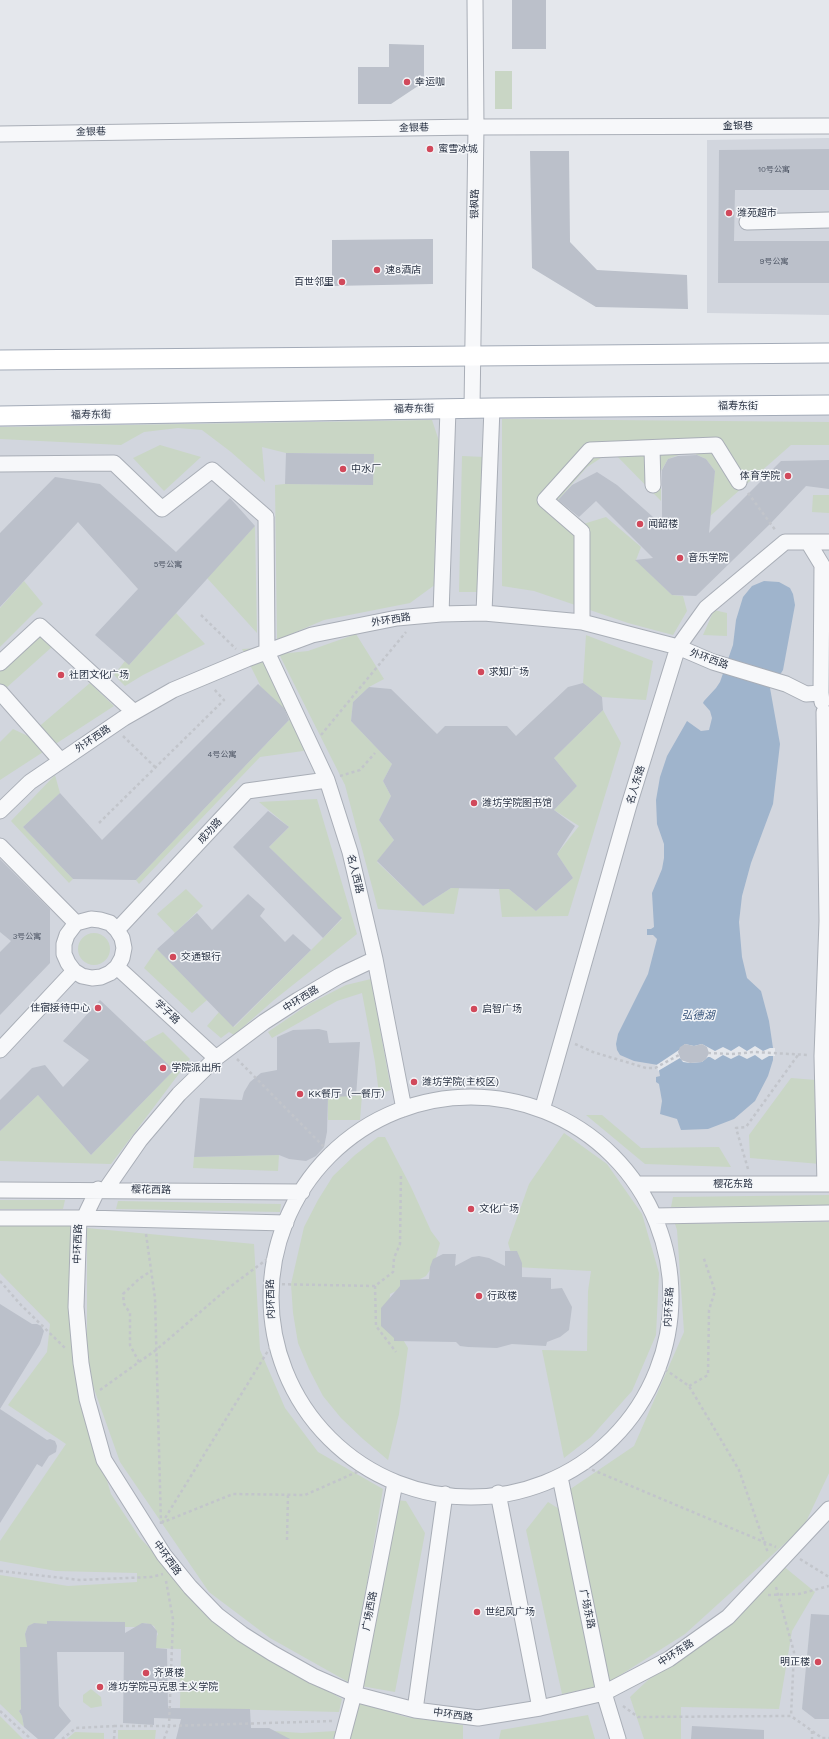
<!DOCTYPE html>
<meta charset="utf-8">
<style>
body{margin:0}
canvas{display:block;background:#e4e7ec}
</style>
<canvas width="829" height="1739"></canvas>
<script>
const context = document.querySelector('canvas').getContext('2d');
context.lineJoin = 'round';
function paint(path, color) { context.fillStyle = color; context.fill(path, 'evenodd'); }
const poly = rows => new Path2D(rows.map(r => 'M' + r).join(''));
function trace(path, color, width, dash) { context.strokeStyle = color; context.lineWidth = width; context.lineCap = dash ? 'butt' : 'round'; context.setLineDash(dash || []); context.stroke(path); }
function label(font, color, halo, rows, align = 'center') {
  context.font = font + ' "Work Sans","Noto Sans SC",sans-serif'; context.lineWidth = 3; context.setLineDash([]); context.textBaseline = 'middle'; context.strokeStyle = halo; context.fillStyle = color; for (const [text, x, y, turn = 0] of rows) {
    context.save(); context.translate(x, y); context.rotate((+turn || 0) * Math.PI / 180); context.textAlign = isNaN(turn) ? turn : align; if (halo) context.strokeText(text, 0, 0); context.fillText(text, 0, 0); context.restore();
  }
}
paint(poly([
 [829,138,829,315,707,313,707,140],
 [829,413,829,1739,0,1739,0,424,434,415]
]), '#d2d6de');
paint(poly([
 [495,71,512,71,512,109,495,109],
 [502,419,829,422,829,445,791,445,709,517,715,471,706,459,689,451,668,459,661,471,661,501,612,451,587,467,558,500,566,520,580,525,606,517,641,547,636,560,672,595,683,596,687,611,673,635,628,623,534,591,502,586],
 [432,420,440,444,436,584,410,603,324,620,277,640,275,485,285,484,373,485,374,454,286,453,262,447,265,482,231,452,202,430,178,428,144,432,121,445,0,439,0,427],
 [160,445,201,457,164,491,133,458],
 [462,456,485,457,478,592,459,592],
 [813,495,829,495,829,513,812,512],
 [255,526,257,633,207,578],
 [24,581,43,604,0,647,0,608],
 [714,610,727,613,727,636,703,635],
 [176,613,205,644,143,675,125,686,114,675,125,661,130,664],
 [39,632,53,646,5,689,0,684,0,667],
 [356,634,384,679,369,687,353,702,351,721,392,764,383,781,391,796,379,820,394,840,377,862,423,906,451,888,459,888,454,914,378,909,345,785,279,654,308,651],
 [586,635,653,661,646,700,602,697,583,683],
 [259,648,310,747,303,751,260,757,139,884,136,880,292,717,261,687,242,649],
 [90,683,114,706,0,780,0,742,13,729,28,736],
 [603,710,621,743,568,916,502,917,499,889,509,889,536,911,573,878,557,854,579,826,554,810,577,786,554,758],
 [55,775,60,793,23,827,73,879,69,883,11,821],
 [317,799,357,934,274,1000,234,1035,229,1032,221,1038,207,1026,219,1012,234,1027,342,919,269,847,289,827,259,802],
 [186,889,203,906,175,933,157,914],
 '78 949a16 16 0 1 1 32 0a16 16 0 1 1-32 0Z',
 [157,949,207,1000,192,1013,144,968],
 [371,979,391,1090,379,1094,375,1062,362,993,337,1001,272,1038,268,1032,309,1004,346,985],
 [163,1032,190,1059,111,1164,0,1161,0,1131,38,1095,91,1155,174,1070,144,1042],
 [791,1078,816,1080,820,1164,750,1158,749,1135],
 [362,1095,360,1120,328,1120,328,1097],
 [586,1115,602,1115,641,1148,719,1147,731,1167,645,1164],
 [564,1133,607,1164,642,1214,659,1273,656,1335,632,1391,591,1437,564,1458,542,1350,587,1351,588,1291,591,1271,515,1267,508,1243,529,1184],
 [378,1137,385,1137,411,1187,431,1231,440,1243,434,1264,426,1276,390,1294,389,1316,408,1348,399,1414,388,1460,363,1439,341,1418,323,1396,309,1369,298,1343,293,1313,291,1284,304,1227,318,1200,333,1176,355,1155],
 [279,1155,278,1171,193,1168,194,1157],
 [829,1195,829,1205,671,1207,673,1197],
 [0,1200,65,1200,63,1209,0,1209],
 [118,1201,281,1204,280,1212,116,1209],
 [73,1222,75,1374,111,1494,140,1538,235,1638,342,1699,339,1712,180,1708,181,1649,152,1648,158,1634,154,1626,145,1623,137,1627,125,1627,125,1622,47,1621,48,1627,35,1623,28,1626,25,1634,31,1647,20,1647,21,1700,28,1702,19,1711,22,1716,24,1727,0,1704,0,1575,68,1586,137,1582,137,1573,56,1571,0,1561,0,1541,66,1444,8,1405,47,1352,50,1324,0,1273,0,1223],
 [829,1222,829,1473,804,1526,685,1634,611,1681,605,1674,569,1490,634,1446,684,1332,677,1230,675,1224],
 [87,1228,254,1244,260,1350,285,1408,318,1452,383,1489,350,1683,270,1638,209,1592,120,1462,87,1369],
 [396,1500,406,1501,425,1533,395,1692,361,1686],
 [548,1502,561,1510,596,1687,562,1694,526,1530],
 [782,1565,815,1592,792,1631,779,1709,681,1707,681,1739,644,1739,630,1697,648,1680,713,1634],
 [91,1689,101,1697,102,1706,91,1708,83,1702,83,1695],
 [357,1702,406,1717,463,1725,463,1739,347,1739],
 [588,1715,595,1739,499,1739,501,1730],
 [0,1716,23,1739,0,1739],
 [118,1730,156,1730,155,1739,118,1739],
 [273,1731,302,1733,336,1731,333,1739,275,1739],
 [75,1732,104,1733,104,1739,67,1739]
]), '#c9d6c5');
paint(poly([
 [764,581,779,582,790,588,793,594,795,605,783,670,778,678,774,679,770,688,780,744,773,804,751,863,742,896,739,922,742,957,747,978,761,991,769,1021,773,1048,773,1060,768,1076,755,1101,734,1119,708,1129,681,1130,677,1119,660,1114,662,1101,659,1084,656,1082,656,1077,660,1076,658,1065,634,1061,620,1055,617,1050,616,1044,618,1034,648,974,657,939,653,935,647,935,647,929,651,929,654,927,652,893,662,869,664,858,664,844,657,824,656,800,660,777,667,756,687,721,701,731,709,730,712,718,710,711,703,703,704,701,716,688,720,682,733,645,736,620,743,597,752,586]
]), '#9fb4cc');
paint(poly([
 [685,1044,694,1046,702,1044,715,1051,723,1047,731,1051,739,1046,747,1051,755,1046,763,1051,770,1048,775,1048,775,1056,769,1056,762,1060,755,1055,747,1059,739,1055,731,1059,723,1055,715,1060,710,1057,708,1057,702,1062,690,1063,683,1062,680,1058,658,1071,657,1066,655,1066,679,1050]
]), '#e4e7ec');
paint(poly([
 [512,0,546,0,546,49,512,49],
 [389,44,424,45,424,82,391,104,358,104,358,67,389,67],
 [829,149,829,190,735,190,734,241,829,241,829,283,718,283,719,150],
 [530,151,569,151,570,242,597,270,687,275,688,309,596,307,532,268],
 [433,239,433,284,332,286,332,240],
 [286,453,374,454,373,485,285,484],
 [697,455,706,459,715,471,709,533,781,461,829,460,829,489,806,486,771,523,696,596,672,595,635,560,653,558,596,501,579,517,558,500,572,485,597,472,617,485,662,525,662,470,668,459,678,456],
 [55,477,100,484,176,552,230,498,255,526,129,665,95,635,138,589,78,522,0,607,0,533],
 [583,683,602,697,603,710,554,758,577,786,554,810,575,826,557,854,573,878,536,911,509,889,499,889,451,888,423,906,377,861,394,840,379,820,391,796,383,781,392,764,351,721,353,702,369,687,391,689,437,734,445,726,507,726,516,736,568,687],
 [258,684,284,708,289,720,136,880,73,879,23,827,60,793,102,840],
 [268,811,289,827,269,847,342,918,323,938,233,847],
 [0,859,50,909,50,963,0,1015,0,952,11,941,0,932],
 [248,894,265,909,260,916,285,942,293,934,311,950,233,1027,157,949,197,913,212,930],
 [100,1000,174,1070,91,1155,38,1095,0,1131,0,1100,32,1068,45,1065,63,1087,89,1060,63,1041],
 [319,1029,327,1031,329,1043,360,1042,356,1096,328,1097,327,1132,324,1147,316,1156,306,1161,289,1159,279,1155,194,1157,200,1098,242,1100,244,1092,250,1082,261,1073,277,1070,277,1037,293,1030],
 [685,1044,694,1046,702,1044,707,1047,709,1053,706,1059,702,1062,690,1063,681,1060,678,1052,680,1047],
 [505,1251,517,1251,522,1263,522,1277,551,1278,551,1289,562,1288,572,1307,569,1330,560,1337,547,1342,546,1346,512,1344,497,1348,468,1347,460,1346,456,1342,394,1341,394,1338,381,1326,381,1308,400,1286,400,1280,429,1279,430,1267,433,1259,443,1254,456,1254,455,1266,472,1257,479,1256,489,1258,505,1266],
 [0,1304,32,1324,37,1324,41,1326,44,1331,40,1344,0,1409,47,1440,50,1439,55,1441,57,1446,56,1452,49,1456,42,1467,37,1464,0,1523],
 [811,1614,829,1615,829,1719,815,1719,802,1709],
 [47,1621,125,1622,125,1633,142,1623,151,1624,157,1631,156,1648,167,1649,168,1708,250,1709,251,1728,269,1728,290,1739,176,1739,181,1719,154,1718,154,1725,123,1723,124,1652,57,1652,59,1706,71,1721,54,1739,38,1739,24,1727,22,1716,19,1711,21,1709,20,1647,27,1647,25,1634,28,1626,34,1623,47,1624],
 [692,1726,764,1730,764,1739,691,1739]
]), '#bbc0ca');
const minor = poly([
 [0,134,476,127,829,126],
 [747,222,829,220],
 [472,408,476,127,475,0],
 [652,448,653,485],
 [0,464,114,463,162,509,212,470,266,517,267,652,327,780,350,852,375,959,404,1109],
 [808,542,822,565,821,693,822,702],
 [484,613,492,408],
 [441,614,448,409],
 [582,622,582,532,545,500,590,450,716,445,739,482],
 [0,663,40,626,134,712],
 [0,692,61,761],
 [824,712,827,921,822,1056,825,1184],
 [0,811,30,782,124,718,173,690,247,659,312,635,397,618,441,614,484,613,582,622,678,647,713,662,786,684,806,694,821,693],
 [0,846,76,923],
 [91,919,100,920,110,923,117,930,122,938,124,948,122,958,117,967,110,973,101,977,92,978,82,976,74,971,68,963,64,954,64,944,67,935,76,923,91,919],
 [117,930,247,791,327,780],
 [117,967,216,1058],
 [0,1050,74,971],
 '271 1297a200 200 0 1 1 400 0a200 200 0 1 1-400 0Z',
 [542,1110,629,805,678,647,706,608,785,542,829,542],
 [638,1184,829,1184],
 [106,1189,140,1140,179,1094,216,1058,264,1022,298,1000,339,976,375,959],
 [0,1190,302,1192],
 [654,1216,829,1213],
 [0,1218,84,1218,286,1223],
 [79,1218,76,1307,81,1363,87,1399,104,1460,164,1555,190,1587,217,1615,242,1634,272,1653,313,1676,354,1694,415,1710,478,1718,540,1708,604,1693,669,1659,728,1617,829,1509],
 [84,1218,98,1189],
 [560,1477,604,1693,618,1739],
 [498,1493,540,1708],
 [415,1710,445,1494],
 [342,1739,354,1694,395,1483]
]);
const major = poly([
 [0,360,829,353],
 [0,416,492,408,829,405]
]);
trace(minor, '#a9aeb7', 17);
trace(major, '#a3abb8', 21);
trace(poly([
 [748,493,776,531],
 [201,615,236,649],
 [321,735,406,632],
 [123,736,156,768],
 [340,776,360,770,375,753],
 [99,823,224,700,213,688],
 [575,1044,593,1052,646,1068,655,1068,679,1055],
 [708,1053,732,1054,754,1052,808,1055],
 [237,1059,331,1154],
 [748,1169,736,1128,746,1127,798,1055],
 [146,1234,155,1298,161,1524],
 [0,1281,21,1305,65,1348],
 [270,1284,375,1286,393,1272,394,1258,400,1244,401,1173],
 [375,1286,376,1326,396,1352],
 [139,1362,130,1345,130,1313,124,1304,123,1294,139,1279,151,1271],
 [660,1366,689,1386,739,1470,768,1553],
 [689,1386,708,1375,709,1310,715,1291,703,1256],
 [100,1390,156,1350,227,1289,274,1254],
 [581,1465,776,1547],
 [161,1523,233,1494,305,1495,366,1468],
 [162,1523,274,1341],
 [287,1540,288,1494],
 [800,1559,829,1577],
 [0,1571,80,1580,151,1577,163,1574],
 [776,1587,794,1652,791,1716],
 [768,1595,799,1594,829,1586],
 [623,1706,638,1717,791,1716,822,1738,829,1738],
 [0,1711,31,1739],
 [812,1731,812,1739],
 [62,1739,76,1728,115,1726],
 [114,1739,115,1726,169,1726,173,1619,166,1581],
 [164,1739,169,1726,333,1721]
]), '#c2c5cb', 2.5, [3, 3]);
trace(minor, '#f7f8fa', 15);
trace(major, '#fff', 19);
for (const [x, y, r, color] of [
 [407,82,4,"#d1495b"],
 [430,149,4,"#d1495b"],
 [729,213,4,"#d1495b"],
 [377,270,4,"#d1495b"],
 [342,282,4,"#d1495b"],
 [343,469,4,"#d1495b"],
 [788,476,4,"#d1495b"],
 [640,524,4,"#d1495b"],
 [680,558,4,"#d1495b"],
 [481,672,4,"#d1495b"],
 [61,675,4,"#d1495b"],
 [474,803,4,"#d1495b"],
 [173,957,4,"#d1495b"],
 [98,1008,4,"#d1495b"],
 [474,1009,4,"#d1495b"],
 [163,1068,4,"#d1495b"],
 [414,1082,4,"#d1495b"],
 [300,1094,4,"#d1495b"],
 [471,1209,4,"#d1495b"],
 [479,1296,4,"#d1495b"],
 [477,1612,4,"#d1495b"],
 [818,1662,4,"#d1495b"],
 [146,1673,4,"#d1495b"],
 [100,1687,4,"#d1495b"]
]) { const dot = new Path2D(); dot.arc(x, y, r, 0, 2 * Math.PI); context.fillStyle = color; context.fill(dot); trace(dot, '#f4f6f9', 1.5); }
label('8px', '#4f5766', null, [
 ["10号公寓",774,170],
 ["9号公寓",774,262],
 ["5号公寓",168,565],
 ["4号公寓",222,755],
 ["3号公寓",27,937]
]);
label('10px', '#2b3445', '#f4f6f9', [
 ["幸运咖",415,82],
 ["蜜雪冰城",438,149],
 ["潍苑超市",737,213],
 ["速8酒店",385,270],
 ["百世邻里",334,282,"right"],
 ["中水厂",351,469],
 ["体育学院",780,476,"right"],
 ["闻韶楼",648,524],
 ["音乐学院",688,558],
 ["求知广场",489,672],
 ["社团文化广场",69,675],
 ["潍坊学院图书馆",482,803],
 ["交通银行",181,957],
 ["住宿接待中心",90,1008,"right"],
 ["启智广场",482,1009],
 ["学院派出所",171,1068],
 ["潍坊学院(主校区)",422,1082],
 ["KK餐厅（一餐厅）",308,1094],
 ["文化广场",479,1209],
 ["行政楼",487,1296],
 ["世纪风广场",485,1612],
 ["明正楼",810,1662,"right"],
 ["齐贤楼",154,1673],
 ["潍坊学院马克思主义学院",108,1687]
], 'left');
label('10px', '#2b3445', '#f4f6f9', [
 ["金银巷",738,126],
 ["金银巷",414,128,-1],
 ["金银巷",91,132,-1],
 ["银枫路",475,204,-89],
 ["福寿东街",738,406],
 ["福寿东街",414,409,-1],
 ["福寿东街",91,415,-1],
 ["外环西路",391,620,-9],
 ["外环西路",709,659,20],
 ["外环西路",93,739,-34],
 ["名人东路",636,785,-73],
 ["成功路",210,831,-47],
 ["名人西路",355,874,76],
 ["中环西路",301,999,-32],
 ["学子路",167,1012,43],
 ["樱花东路",733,1184],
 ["樱花西路",151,1190,1],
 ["中环西路",78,1244,-88],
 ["内环西路",271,1299,-92],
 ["内环东路",669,1307,-87],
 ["中环西路",167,1558,54],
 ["广场东路",587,1609,78],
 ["广场西路",370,1611,-79],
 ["中环东路",676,1653,-33],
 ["中环西路",453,1715,8]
]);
label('italic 11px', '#34527a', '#f4f6f9', [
 ["弘德湖",698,1016]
]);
</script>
